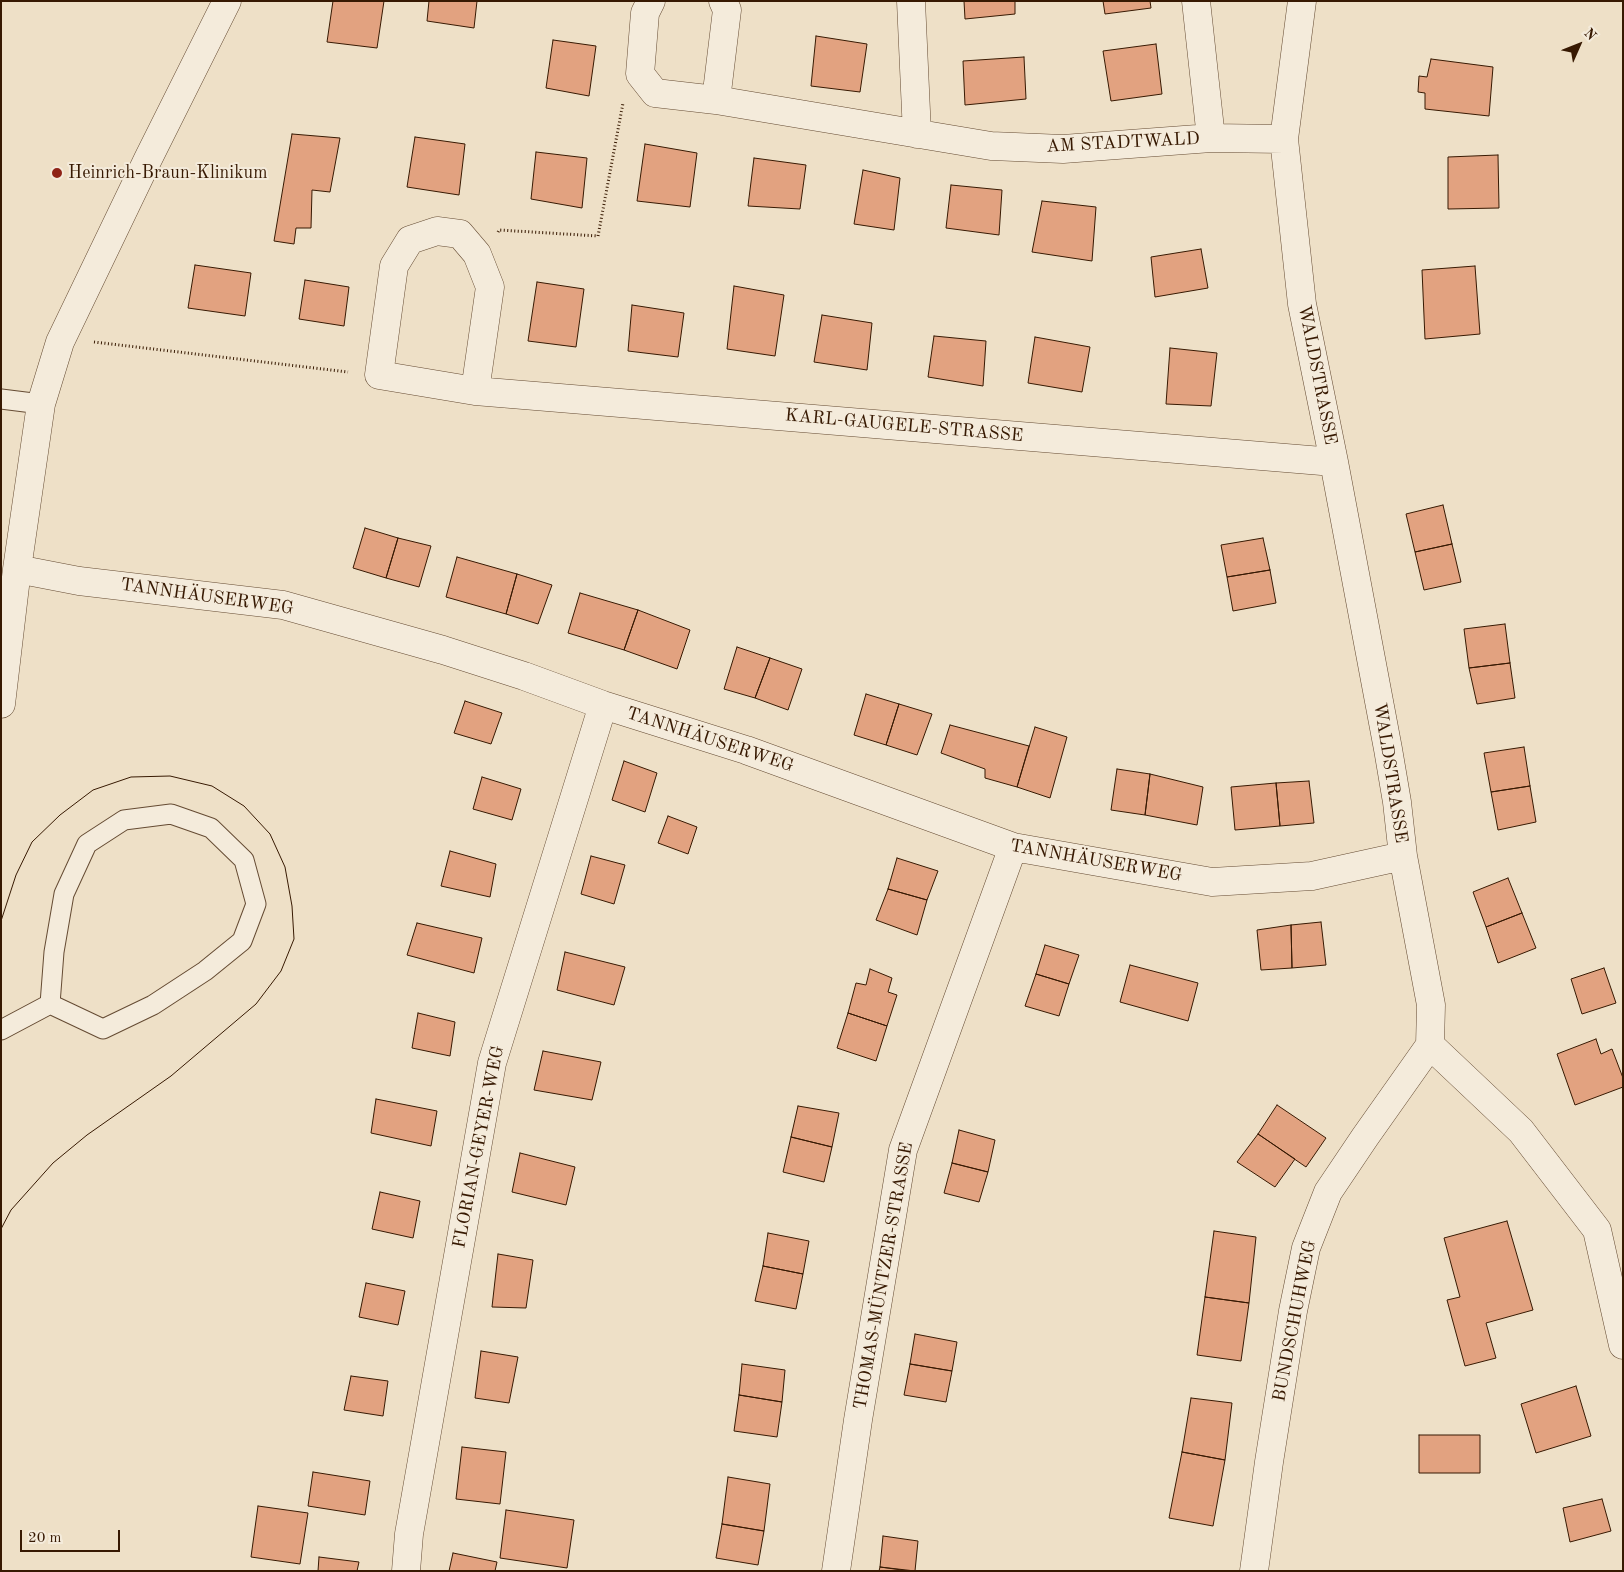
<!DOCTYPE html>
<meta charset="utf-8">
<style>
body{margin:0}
#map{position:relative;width:1624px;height:1572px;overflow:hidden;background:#eee0c7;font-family:"Old Standard TT",serif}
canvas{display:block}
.frame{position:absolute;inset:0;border:2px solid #371902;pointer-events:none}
.north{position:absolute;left:1554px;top:20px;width:50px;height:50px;-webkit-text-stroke:4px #f4ebdb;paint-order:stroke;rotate:46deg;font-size:14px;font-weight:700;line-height:20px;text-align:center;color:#371902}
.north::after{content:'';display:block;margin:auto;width:18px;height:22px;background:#371902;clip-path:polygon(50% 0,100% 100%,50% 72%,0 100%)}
.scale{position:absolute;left:20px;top:1530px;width:100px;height:22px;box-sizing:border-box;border:2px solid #371902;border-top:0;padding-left:6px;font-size:15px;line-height:18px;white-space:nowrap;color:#371902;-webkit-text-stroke:4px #f4ebdb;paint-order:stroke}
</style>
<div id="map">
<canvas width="1624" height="1572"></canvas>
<div class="frame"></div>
<div class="north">N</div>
<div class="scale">20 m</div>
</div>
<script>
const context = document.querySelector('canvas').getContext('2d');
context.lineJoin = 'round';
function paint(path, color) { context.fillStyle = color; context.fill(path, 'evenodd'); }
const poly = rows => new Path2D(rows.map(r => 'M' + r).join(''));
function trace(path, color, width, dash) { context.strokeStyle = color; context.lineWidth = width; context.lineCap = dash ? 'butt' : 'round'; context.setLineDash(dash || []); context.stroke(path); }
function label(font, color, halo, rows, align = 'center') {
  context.font = font + ' "Old Standard TT",serif'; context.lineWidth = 4; context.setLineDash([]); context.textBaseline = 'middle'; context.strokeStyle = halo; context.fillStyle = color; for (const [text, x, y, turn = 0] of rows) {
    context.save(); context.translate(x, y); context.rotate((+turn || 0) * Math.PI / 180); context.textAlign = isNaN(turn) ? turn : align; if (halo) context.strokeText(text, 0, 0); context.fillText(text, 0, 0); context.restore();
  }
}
const building = poly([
 [333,1,384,1,377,48,327,42,333,1],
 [429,1,477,1,474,28,427,21,429,1],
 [964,1,1015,1,1015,14,965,19,964,1],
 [1103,1,1150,1,1151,8,1105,14,1103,1],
 [816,36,867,44,860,92,811,86,816,36],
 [553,40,596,46,589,96,546,88,553,40],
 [1156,44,1162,94,1111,101,1103,51,1156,44],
 [1024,57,1026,99,965,105,963,61,1024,57],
 [1431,59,1493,67,1489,116,1425,109,1425,93,1418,92,1419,76,1427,77,1431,59],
 [292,134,340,138,330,192,312,190,311,228,296,228,294,244,274,241,292,134],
 [415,137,465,144,459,195,407,187,415,137],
 [645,144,697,153,690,207,637,201,645,144],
 [536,152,587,158,582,208,531,199,536,152],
 [1498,155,1499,208,1448,209,1448,157,1498,155],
 [754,158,806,165,800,209,748,206,754,158],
 [863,170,900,178,894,230,854,224,863,170],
 [951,185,1002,190,999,235,946,228,951,185],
 [1042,201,1096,207,1092,261,1032,252,1042,201],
 [1201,249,1208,288,1155,297,1151,257,1201,249],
 [195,265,251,273,245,316,188,308,195,265],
 [1475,266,1480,334,1425,339,1422,270,1475,266],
 [305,280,349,287,344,326,299,319,305,280],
 [537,282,584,289,576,347,528,341,537,282],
 [734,286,784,295,775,356,727,349,734,286],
 [632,305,684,313,678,357,628,351,632,305],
 [822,315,872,323,867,370,814,362,822,315],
 [934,336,986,341,983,386,928,377,934,336],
 [1035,337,1090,347,1082,392,1028,383,1035,337],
 [1170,348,1217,353,1211,406,1166,404,1170,348],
 [1443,505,1452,544,1415,552,1406,514,1443,505],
 [365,528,398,538,386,578,353,568,365,528],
 [398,538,431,546,419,587,386,578,398,538],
 [1263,538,1270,570,1227,577,1221,545,1263,538],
 [1452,544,1461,582,1424,590,1415,552,1452,544],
 [457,557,517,574,506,614,446,597,457,557],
 [1270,570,1276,603,1233,611,1227,577,1270,570],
 [517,574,552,585,538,624,506,614,517,574],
 [580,593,638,610,624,650,568,633,580,593],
 [638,610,690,630,677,669,624,650,638,610],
 [1505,624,1510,663,1469,668,1464,629,1505,624],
 [737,647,770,658,755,698,724,689,737,647],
 [770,658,802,669,788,710,755,698,770,658],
 [1510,663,1515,698,1477,704,1469,668,1510,663],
 [866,694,899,704,886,745,854,735,866,694],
 [465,701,502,713,491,744,454,733,465,701],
 [899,704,932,714,917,755,886,745,899,704],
 [950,725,1029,746,1017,787,985,778,985,769,941,753,950,725],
 [1035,727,1067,737,1050,798,1017,787,1035,727],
 [1524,747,1530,786,1491,792,1484,753,1524,747],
 [624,761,657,773,645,812,612,800,624,761],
 [1117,769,1150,774,1145,815,1111,810,1117,769],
 [1150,774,1203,787,1197,825,1145,815,1150,774],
 [482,777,521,789,512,820,473,809,482,777],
 [1309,781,1314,823,1280,826,1276,783,1309,781],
 [1276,783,1280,826,1235,830,1231,787,1276,783],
 [1530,786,1536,822,1498,830,1491,792,1530,786],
 [668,816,697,827,688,854,658,843,668,816],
 [450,851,496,864,490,897,441,886,450,851],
 [591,856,625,865,614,904,581,894,591,856],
 [897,858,938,871,927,900,888,889,897,858],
 [1508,878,1522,913,1486,927,1473,892,1508,878],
 [888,889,927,900,917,935,876,920,888,889],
 [1522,913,1536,948,1498,963,1486,927,1522,913],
 [1321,922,1326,965,1292,968,1291,925,1321,922],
 [417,923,482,938,474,973,407,955,417,923],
 [1291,925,1292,968,1261,970,1257,930,1291,925],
 [1045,945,1079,955,1069,984,1036,974,1045,945],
 [565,952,625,967,614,1005,557,990,565,952],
 [1130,965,1198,983,1188,1021,1120,1002,1130,965],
 [1604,968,1616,1003,1582,1014,1571,979,1604,968],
 [870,969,892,978,888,992,897,995,887,1026,848,1013,856,983,866,985,870,969],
 [1036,974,1069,984,1059,1016,1025,1006,1036,974],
 [418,1013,455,1022,450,1056,412,1048,418,1013],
 [848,1013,887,1026,876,1061,837,1048,848,1013],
 [1596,1039,1601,1054,1612,1049,1623,1078,1623,1087,1575,1105,1557,1054,1596,1039],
 [543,1051,601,1062,592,1100,534,1090,543,1051],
 [376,1099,437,1111,431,1146,371,1133,376,1099],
 [1277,1105,1326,1138,1306,1167,1258,1134,1277,1105],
 [798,1106,839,1113,832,1147,791,1137,798,1106],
 [959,1130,995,1140,988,1172,952,1163,959,1130],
 [1258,1134,1295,1159,1275,1187,1237,1162,1258,1134],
 [791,1137,832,1147,824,1182,783,1172,791,1137],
 [520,1153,575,1167,566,1205,512,1192,520,1153],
 [952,1163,988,1172,979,1202,944,1193,952,1163],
 [380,1192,420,1201,413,1238,372,1229,380,1192],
 [1507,1221,1533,1310,1486,1323,1496,1358,1465,1366,1447,1300,1460,1297,1444,1238,1507,1221],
 [1214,1231,1256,1237,1249,1303,1205,1297,1214,1231],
 [768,1233,809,1241,803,1274,763,1266,768,1233],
 [498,1254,533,1260,526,1308,492,1307,498,1254],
 [763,1266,803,1274,796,1309,755,1301,763,1266],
 [366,1283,405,1291,398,1325,359,1317,366,1283],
 [1205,1297,1249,1303,1241,1361,1197,1355,1205,1297],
 [915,1334,957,1342,952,1371,910,1364,915,1334],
 [481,1351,518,1357,509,1403,475,1398,481,1351],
 [742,1364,785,1370,782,1402,739,1395,742,1364],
 [910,1364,952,1371,946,1402,904,1395,910,1364],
 [351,1376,388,1381,383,1416,344,1410,351,1376],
 [1576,1386,1591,1436,1536,1453,1521,1404,1576,1386],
 [739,1395,782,1402,777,1437,734,1431,739,1395],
 [1191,1398,1232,1403,1225,1460,1182,1452,1191,1398],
 [1419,1435,1480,1435,1480,1473,1419,1473,1419,1435],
 [462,1447,506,1452,500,1504,456,1499,462,1447],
 [1182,1452,1225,1460,1213,1526,1169,1518,1182,1452],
 [313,1472,370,1481,365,1515,308,1506,313,1472],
 [728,1477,770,1484,764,1531,722,1524,728,1477],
 [1602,1499,1611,1531,1570,1542,1563,1508,1602,1499],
 [258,1506,308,1513,300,1564,251,1557,258,1506],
 [506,1510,574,1520,567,1568,500,1558,506,1510],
 [722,1524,764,1531,758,1565,716,1558,722,1524],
 [883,1536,918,1541,915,1571,880,1567,883,1536],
 [453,1553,497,1562,495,1571,449,1571,453,1553],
 [319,1557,359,1562,357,1571,318,1571,319,1557],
 [880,1567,909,1571,879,1571,880,1567]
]);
paint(building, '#e2a280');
trace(building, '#371902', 1);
const lane = poly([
 [1,399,41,404],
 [171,814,211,828,244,860,256,904,242,941,205,971,153,1005,103,1029,50,1004,54,952,64,894,87,844,124,820,171,814],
 [1,1030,50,1004]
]);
const street = poly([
 [651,1,645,13,640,74,655,93,716,100,991,146,1063,149,1211,138],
 [911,1,917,134],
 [1196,1,1211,138,1284,139],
 [1302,1,1284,139,1302,304,1334,462,1388,749,1397,802,1403,856,1431,1005,1430,1045,1521,1131,1597,1230,1623,1345],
 [716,100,727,10,723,1],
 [475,391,490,287,477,254,460,234,437,231,410,240,394,266,379,375,475,391,1334,462],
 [17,569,79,581,283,605,443,650,524,676,603,705,746,750,1013,847,1212,882,1312,876,1403,856],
 [1,704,17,569,41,404,60,342,148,159,227,1],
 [406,1571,409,1534,492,1063,603,705],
 [836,1571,858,1420,903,1150,1013,847],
 [1254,1571,1269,1462,1293,1311,1306,1248,1328,1192,1365,1137,1430,1045]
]);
trace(lane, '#654b33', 21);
trace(street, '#654b33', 29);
trace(poly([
 [498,232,499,230,598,236,623,103],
 [94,342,348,372]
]), '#371902', 3, [1, 2.5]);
trace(lane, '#f4ebdb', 19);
trace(street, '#f4ebdb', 28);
trace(poly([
 [1,921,16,875,32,842,60,815,93,790,131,777,170,776,212,786,244,806,270,834,285,867,292,906,294,939,281,971,256,1004,171,1076,87,1135,53,1163,11,1210,1,1229]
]), '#371902', 1);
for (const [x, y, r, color] of [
 [57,173,6,"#8f2418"]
]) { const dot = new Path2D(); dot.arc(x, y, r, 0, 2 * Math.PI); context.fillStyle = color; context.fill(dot); trace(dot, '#f4ebdb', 2); }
label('18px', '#371902', '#f4ebdb', [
 ["AM STADTWALD",1123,143,-3],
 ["WALDSTRASSE",1317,375,79],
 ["KARL-GAUGELE-STRASSE",904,426,5],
 ["TANNHÄUSERWEG",207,597,8],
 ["TANNHÄUSERWEG",710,740,18],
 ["WALDSTRASSE",1390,773,81],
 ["TANNHÄUSERWEG",1096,861,10],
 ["FLORIAN-GEYER-WEG",479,1147,-79],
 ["THOMAS-MÜNTZER-STRASSE",884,1276,-80],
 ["BUNDSCHUHWEG",1295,1321,-79]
]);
label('18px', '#371902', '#f4ebdb', [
 ["Heinrich-Braun-Klinikum",68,173]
], 'left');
</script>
